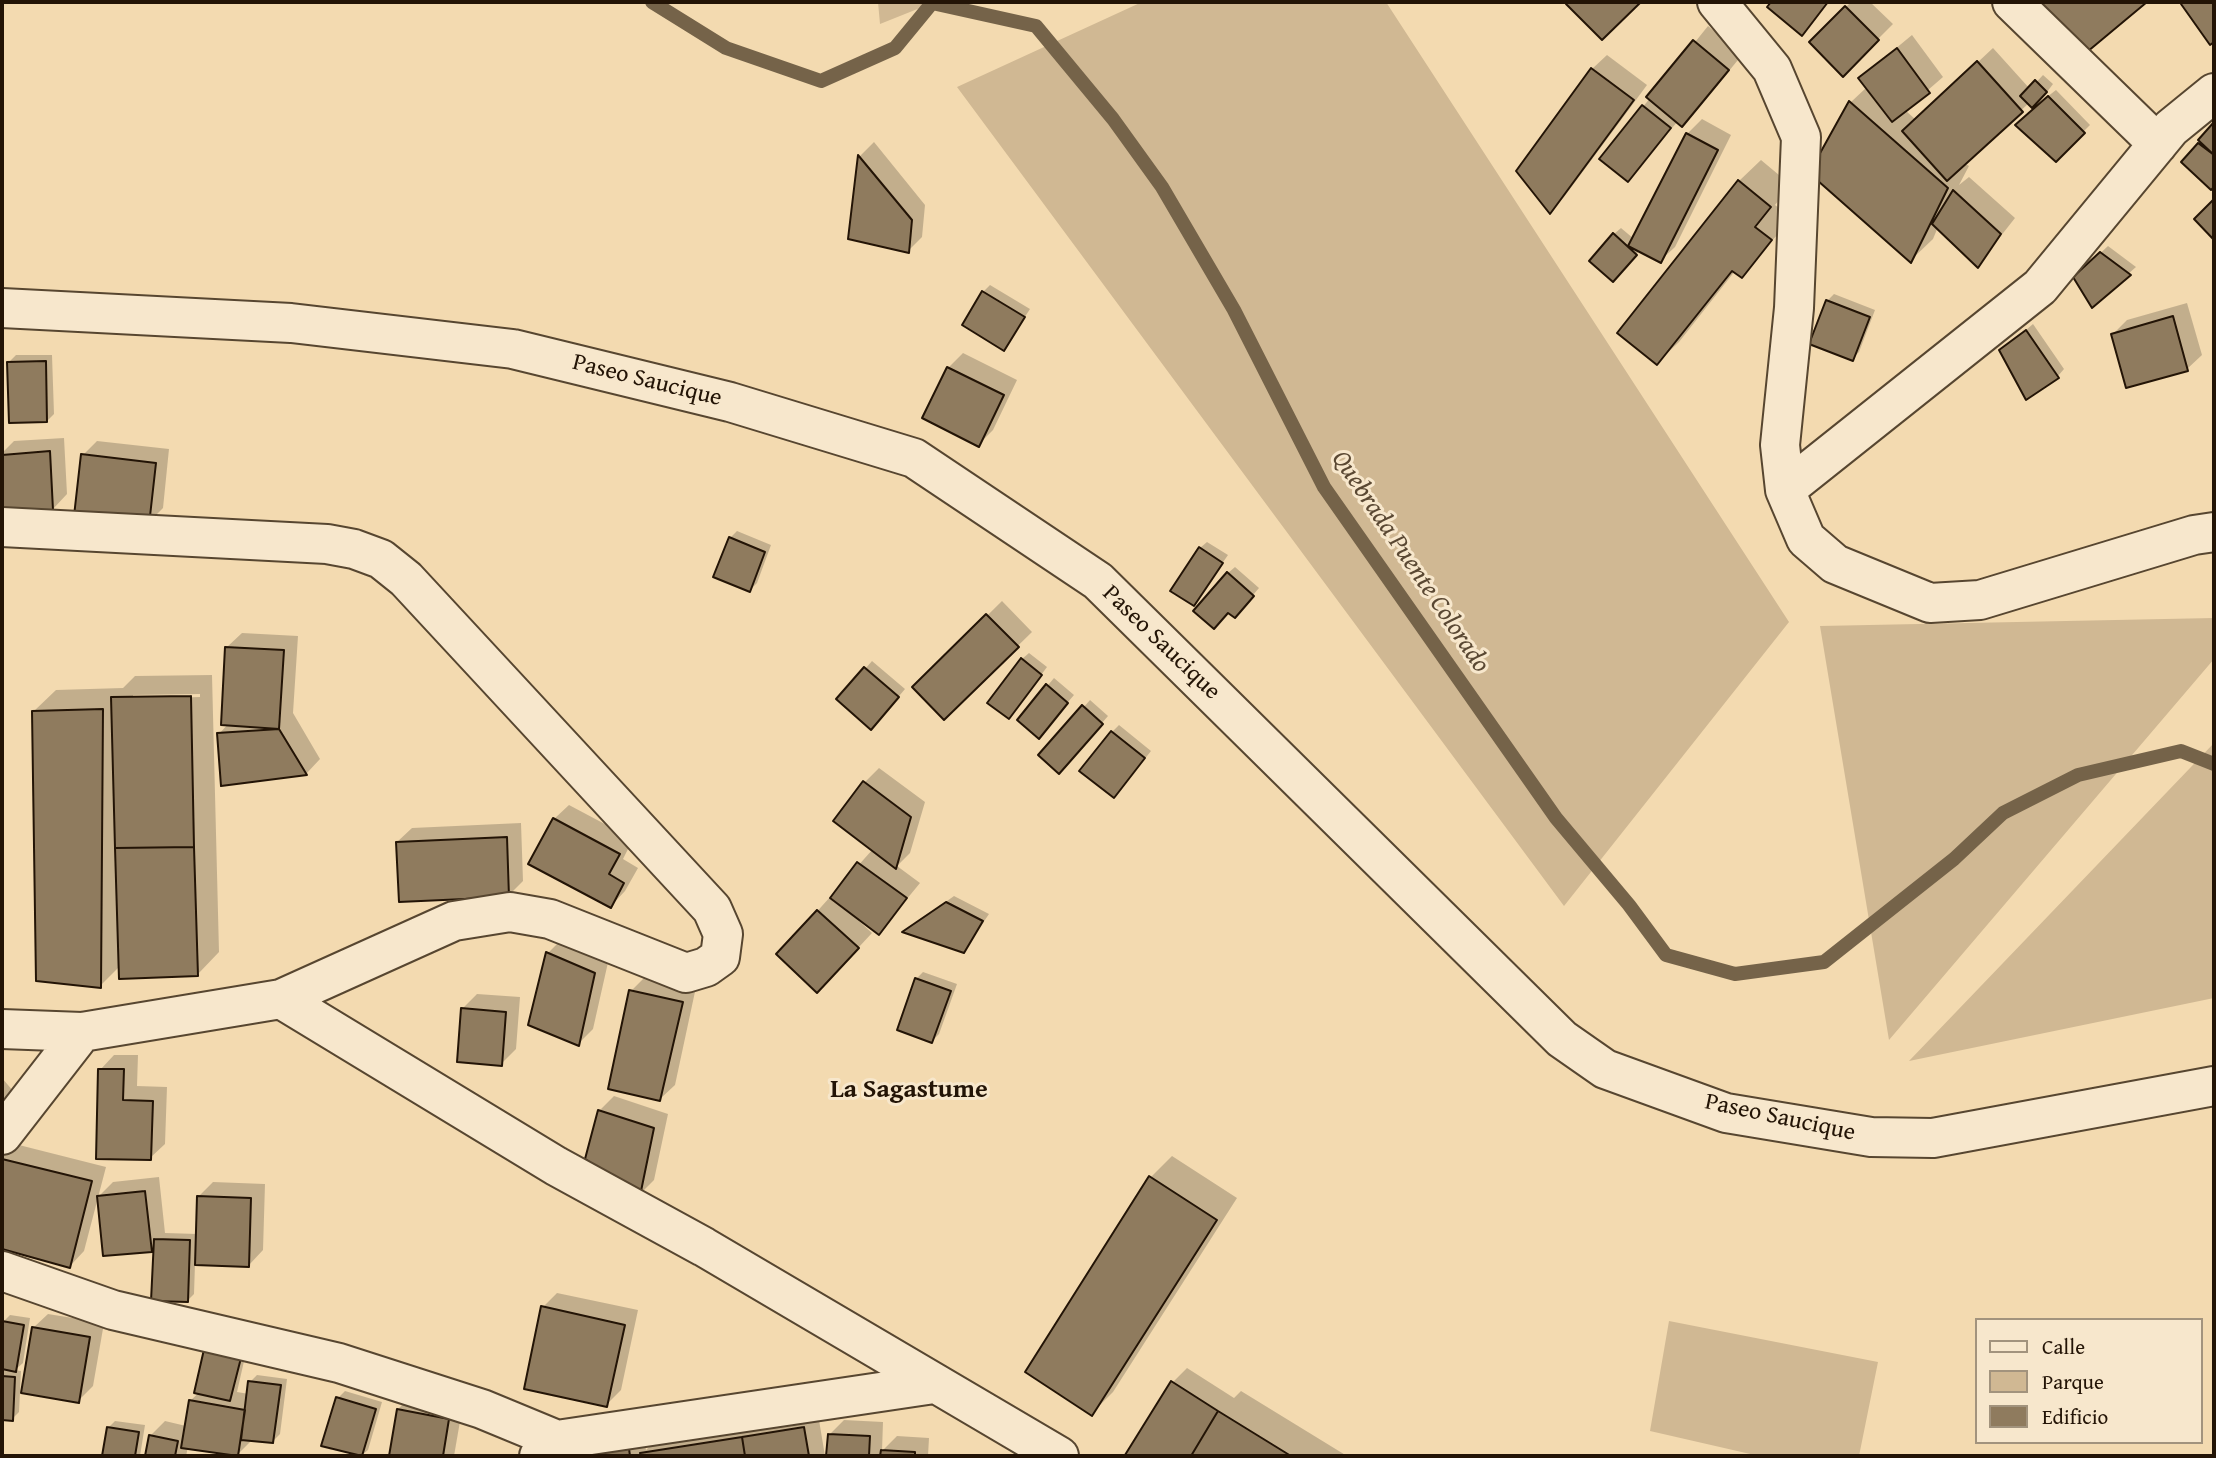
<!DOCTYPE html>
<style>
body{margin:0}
#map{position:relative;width:2216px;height:1458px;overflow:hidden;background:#f3dab0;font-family:"Gentium Book Plus",serif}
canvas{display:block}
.frame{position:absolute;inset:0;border:4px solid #231406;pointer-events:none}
.legend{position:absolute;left:1975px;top:1318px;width:228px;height:126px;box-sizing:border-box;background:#f7e7cc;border:2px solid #a2937d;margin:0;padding:9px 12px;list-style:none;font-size:21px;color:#231406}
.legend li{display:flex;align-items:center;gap:14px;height:35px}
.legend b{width:35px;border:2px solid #a2937d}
</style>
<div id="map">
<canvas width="2216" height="1458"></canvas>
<div class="frame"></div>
<ul class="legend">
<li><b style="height:9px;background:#f7e7cc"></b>Calle</li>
<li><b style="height:19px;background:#d0b893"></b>Parque</li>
<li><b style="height:19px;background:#8f7b5e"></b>Edificio</li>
</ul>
</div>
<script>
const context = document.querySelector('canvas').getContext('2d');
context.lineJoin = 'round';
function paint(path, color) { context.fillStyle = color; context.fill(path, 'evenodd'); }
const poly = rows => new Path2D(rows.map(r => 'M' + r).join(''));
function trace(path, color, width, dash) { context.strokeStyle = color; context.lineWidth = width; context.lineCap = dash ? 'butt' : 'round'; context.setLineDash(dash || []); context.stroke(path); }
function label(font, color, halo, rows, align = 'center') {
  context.font = font + ' "Gentium Book Plus",serif'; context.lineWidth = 6; context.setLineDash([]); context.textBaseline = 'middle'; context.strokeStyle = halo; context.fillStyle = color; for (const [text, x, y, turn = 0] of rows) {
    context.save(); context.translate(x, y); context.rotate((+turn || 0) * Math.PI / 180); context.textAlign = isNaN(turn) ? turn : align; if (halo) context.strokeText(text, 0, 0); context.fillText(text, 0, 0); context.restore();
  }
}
paint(poly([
 [878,2,935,2,880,24],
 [1142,2,1386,2,1789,622,1564,906,957,87],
 [2214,618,2214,659,1889,1040,1820,626],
 [2214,743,2214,998,1909,1061],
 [1669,1321,1878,1362,1859,1456,1759,1456,1650,1431]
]), '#d0b893');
paint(poly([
 [1851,2,1870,2,1893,24,1843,74,1811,42],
 [2041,2,2144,2,2081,55,2039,4],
 [1708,26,1742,55,1697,110,1682,125,1678,121,1628,180,1601,159],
 [1912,35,1943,77,1905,110,1916,120,1993,48,2030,89,2043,75,2053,84,2038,104,2056,90,2090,125,2056,159,2017,125,2034,108,2029,103,1964,163,1969,166,1959,185,1969,177,2015,218,1978,265,1938,227,1933,239,1911,260,1811,173,1851,102,1867,87,1860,78],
 [1607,55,1647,85,1564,197,1550,212,1592,69],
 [1702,119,1731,135,1675,247,1660,261,1640,250,1620,273,1614,234,1621,228,1634,239,1687,134],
 [2214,125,2214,185,2211,188,2183,162],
 [874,142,925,205,922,237,908,251,850,238,860,156],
 [1761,160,1791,185,1775,205,1792,218,1741,276,1735,271,1679,342,1657,363,1739,181],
 [2108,246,2136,267,2093,305,2075,277],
 [990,285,1030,309,1004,349,983,292],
 [1834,294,1875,310,1859,352,1852,359,1827,301],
 [2187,303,2202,355,2187,369,2112,335,2127,320],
 [2033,324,2064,369,2058,376,2006,347],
 [963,353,1017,380,993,430,979,444,948,368],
 [16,355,52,355,54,414,47,421,9,362],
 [64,438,67,494,53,509,2,512,2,453,14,441],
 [97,441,169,449,163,508,148,523,83,455],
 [737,531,771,545,757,583,750,590,730,538],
 [1207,542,1228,555,1194,604,1200,548],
 [1235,567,1259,588,1241,609,1228,611,1228,573],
 [1002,601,1032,632,944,718,915,687],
 [242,633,298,636,293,713,320,759,306,774,219,734,228,724,227,647],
 [1029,653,1047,667,1015,710,1022,659],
 [872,661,905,689,878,721,839,699],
 [212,675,219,952,198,974,120,966,100,986,34,711,56,690,123,688,135,676],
 [200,694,200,697,133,699,133,695],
 [1054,678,1074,695,1045,729,1019,720],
 [1090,700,1108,716,1066,765,1084,707],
 [1119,725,1151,751,1121,789,1112,732],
 [879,768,925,802,910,853,897,866,920,883,879,933,860,919,859,921,872,933,832,976,779,954,873,849,865,782],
 [569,805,633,839,623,859,638,868,625,891,611,906,554,819],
 [521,823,523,881,508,896,397,842,412,828],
 [954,896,989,914,964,951,905,931],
 [562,939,609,958,593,1029,578,1044,548,953],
 [923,972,957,984,939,1034,932,1041,916,979],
 [646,976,696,987,675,1085,660,1099,631,991],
 [477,994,520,997,516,1049,501,1064,462,1009],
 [114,1055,138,1055,137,1086,167,1087,165,1144,150,1158,100,1070],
 [2,1078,25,1105,2,1129],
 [614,1096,668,1114,654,1180,640,1194,599,1111],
 [15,1144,106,1167,84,1251,70,1266,4,1249,2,1245,2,1158],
 [1172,1156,1237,1198,1113,1392,1092,1413,1151,1177],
 [159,1177,165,1233,198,1234,199,1196,213,1182,265,1184,263,1250,249,1265,195,1264,194,1294,187,1301,155,1246,151,1250,98,1197,113,1182],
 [557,1293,638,1310,621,1390,606,1405,543,1307],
 [48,1314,104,1323,93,1386,78,1401,33,1328],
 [10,1315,30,1318,23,1363,15,1370,21,1371,19,1412,12,1419,2,1419,2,1330,3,1322],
 [247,1348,237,1392,249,1394,250,1382,257,1375,287,1379,280,1434,273,1441,251,1441,237,1455,188,1447,186,1456,147,1456,150,1436,165,1421,186,1426,190,1401],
 [1187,1368,1234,1398,1241,1391,1347,1456,1128,1455,1173,1382],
 [345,1391,382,1402,368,1450,361,1456,323,1445,338,1398],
 [413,1395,463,1404,454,1456,390,1456,398,1409],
 [818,1414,825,1456,569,1456,642,1427,646,1450,657,1439],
 [844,1420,883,1422,882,1451,897,1436,929,1438,928,1456,828,1456,829,1435],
 [115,1421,145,1425,140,1456,104,1456,108,1428]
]), '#0003');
trace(poly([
 [652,2,726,48,821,81,895,48,932,3,1036,26,1113,119,1162,187,1234,310,1324,487,1556,818,1629,905,1666,955,1735,974,1824,962,1954,859,2003,813,2078,775,2181,751,2214,764]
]), '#756349', 14);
const building = poly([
 [1568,2,1641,2,1602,40,1566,4,1568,2],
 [1771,2,1828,2,1802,36,1767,7,1771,2],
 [2039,2,2147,2,2081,57,2039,2],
 [2182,2,2214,2,2214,42,2210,45,2181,4,2182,2],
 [1845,6,1879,40,1843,77,1809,42,1845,6],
 [1693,40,1729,70,1682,127,1646,97,1693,40],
 [1897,48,1930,93,1892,122,1858,78,1897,48],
 [1977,61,2023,112,1947,181,1902,131,1977,61],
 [1591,68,1634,100,1550,214,1516,171,1591,68],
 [2035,80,2047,92,2032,108,2020,96,2035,80],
 [2048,96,2085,133,2056,162,2015,125,2048,96],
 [1849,101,1948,188,1911,263,1809,173,1849,101],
 [1642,105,1671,128,1628,182,1599,159,1642,105],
 [2214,122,2214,155,2198,140,2214,122],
 [1686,133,1718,150,1661,263,1628,246,1686,133],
 [2198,143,2214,155,2214,187,2211,190,2181,162,2198,143],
 [858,155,912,220,909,253,848,239,858,155],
 [1738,180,1771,207,1755,227,1772,240,1742,278,1732,271,1657,365,1617,333,1738,180],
 [1953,190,2001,234,1978,268,1932,224,1953,190],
 [2214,199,2214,240,2194,219,2214,199],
 [1613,233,1637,255,1613,282,1589,261,1613,233],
 [2100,252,2131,275,2092,308,2073,277,2100,252],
 [982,291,1025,317,1004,351,962,325,982,291],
 [1826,300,1870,317,1853,361,1809,344,1826,300],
 [2173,316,2188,371,2126,388,2111,334,2173,316],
 [2026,330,2059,378,2026,400,1999,350,2026,330],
 [46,361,47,422,9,423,7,362,46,361],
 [947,367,1004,395,979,447,922,418,947,367],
 [50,451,53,510,2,514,2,455,50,451],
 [81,454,156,463,149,525,74,516,81,454],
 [729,537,765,552,750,592,713,577,729,537],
 [1199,547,1223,563,1194,606,1170,591,1199,547],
 [1227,572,1254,596,1235,618,1228,613,1214,629,1193,611,1227,572],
 [986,614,1019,647,944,720,912,687,986,614],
 [225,647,284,650,279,729,221,725,225,647],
 [1021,658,1042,675,1009,719,987,703,1021,658],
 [864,667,899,697,871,730,836,699,864,667],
 [1046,684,1068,703,1039,739,1017,720,1046,684],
 [191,696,194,847,115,848,111,697,191,696],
 [1082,705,1103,724,1059,774,1038,755,1082,705],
 [103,709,101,988,36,981,32,711,103,709],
 [279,729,307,775,221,786,217,733,279,729],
 [1111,731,1145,758,1114,798,1079,771,1111,731],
 [863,781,911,817,896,869,833,821,863,781],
 [553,818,620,854,609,874,624,883,611,908,528,864,553,818],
 [507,837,509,897,399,902,396,842,507,837],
 [194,847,198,976,119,979,115,848,194,847],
 [857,862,907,898,879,935,830,898,857,862],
 [946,902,983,921,964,953,902,932,946,902],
 [817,910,859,948,817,993,776,954,817,910],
 [546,952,595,973,579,1046,528,1025,546,952],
 [915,978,951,991,932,1043,897,1030,915,978],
 [629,990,683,1002,660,1101,608,1089,629,990],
 [461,1008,506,1012,502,1066,457,1062,461,1008],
 [98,1069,124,1069,123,1100,153,1101,151,1160,96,1159,98,1069],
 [598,1110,654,1128,640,1196,585,1159,598,1110],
 [2,1159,92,1181,70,1268,2,1249,2,1159],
 [1149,1176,1217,1220,1092,1416,1025,1372,1149,1176],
 [145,1191,152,1252,103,1256,97,1196,145,1191],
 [197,1196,251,1198,249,1267,195,1265,197,1196],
 [154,1239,190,1240,188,1302,151,1301,154,1239],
 [541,1306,625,1325,607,1407,524,1389,541,1306],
 [2,1321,24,1325,16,1372,2,1369,2,1321],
 [32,1327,90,1337,79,1403,21,1393,32,1327],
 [205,1345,242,1354,230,1401,194,1393,205,1345],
 [2,1376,15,1377,13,1421,2,1420,2,1376],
 [248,1381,281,1385,273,1443,241,1440,248,1381],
 [1171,1381,1218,1411,1191,1456,1125,1455,1171,1381],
 [336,1397,376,1409,362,1456,321,1446,336,1397],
 [189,1400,245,1410,238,1456,181,1448,189,1400],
 [397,1409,449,1419,443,1456,389,1456,397,1409],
 [1218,1411,1291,1456,1191,1456,1218,1411],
 [107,1427,139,1432,135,1456,102,1456,107,1427],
 [804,1427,809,1456,745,1456,742,1437,804,1427],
 [828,1434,870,1436,869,1456,826,1456,828,1434],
 [149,1435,178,1441,175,1456,145,1456,149,1435],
 [742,1437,745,1456,641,1456,640,1453,742,1437],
 [628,1441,630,1456,567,1456,628,1441],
 [881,1450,915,1452,915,1456,880,1456,881,1450]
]);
paint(building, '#8f7b5e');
trace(building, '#231406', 2);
const minor = poly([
 [1717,2,1772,69,1801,137,1794,308,1780,445,1785,490,1806,539,1835,564,1930,603,1980,600,2194,535,2214,532],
 [2012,2,2158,144],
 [2,308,291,323,513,349,730,402,914,458,1098,581,1562,1039,1605,1069,1726,1113,1871,1137,1933,1138,2214,1086],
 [1785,490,2040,287,2171,128,2214,93],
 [2,527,327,544,354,549,381,559,406,579,712,909,723,934,720,957,706,967,686,973,550,919,510,912,454,921,281,999,82,1032,2,1029],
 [281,999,556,1166,704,1247,1059,1456],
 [2,1135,82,1032],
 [2,1271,113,1310,339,1363,482,1409,557,1440],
 [539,1456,557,1440,934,1384]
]);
trace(minor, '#574630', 42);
trace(minor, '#f7e7cc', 38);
label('24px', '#231406', '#f7e7cc', [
 ["Paseo Saucique",647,381,14],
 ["Paseo Saucique",1161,643,44],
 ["Paseo Saucique",1780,1118,12]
]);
label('italic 26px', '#5a4833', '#f7e7cc', [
 ["Quebrada Puente Colorado",1410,562,56]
]);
label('bold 26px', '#231406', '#f7e7cc', [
 ["La Sagastume",909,1090]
]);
</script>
